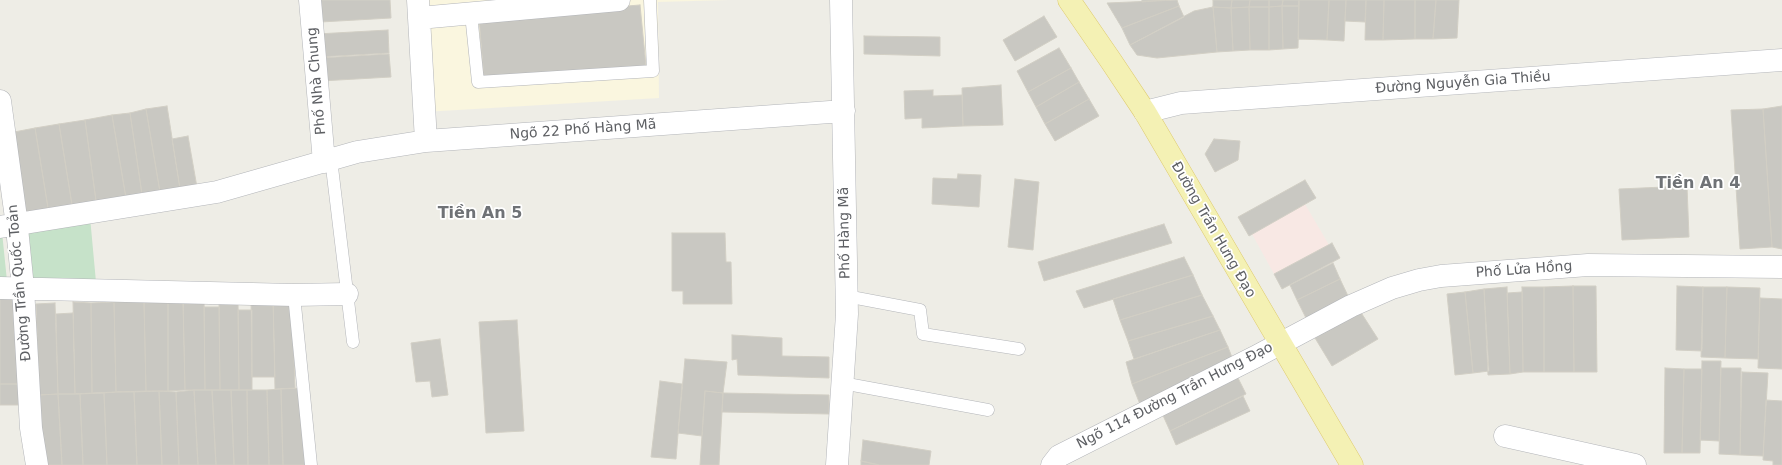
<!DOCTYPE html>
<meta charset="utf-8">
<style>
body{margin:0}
canvas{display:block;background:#eeede6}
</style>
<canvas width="1782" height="465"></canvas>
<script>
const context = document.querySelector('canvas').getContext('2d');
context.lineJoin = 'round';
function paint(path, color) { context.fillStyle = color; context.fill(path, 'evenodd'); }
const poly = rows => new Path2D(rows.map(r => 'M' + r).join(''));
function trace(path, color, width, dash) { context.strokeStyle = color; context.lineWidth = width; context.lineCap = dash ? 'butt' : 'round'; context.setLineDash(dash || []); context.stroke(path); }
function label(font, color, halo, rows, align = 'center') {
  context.font = font + ' "DejaVu Sans",sans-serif'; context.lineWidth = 3.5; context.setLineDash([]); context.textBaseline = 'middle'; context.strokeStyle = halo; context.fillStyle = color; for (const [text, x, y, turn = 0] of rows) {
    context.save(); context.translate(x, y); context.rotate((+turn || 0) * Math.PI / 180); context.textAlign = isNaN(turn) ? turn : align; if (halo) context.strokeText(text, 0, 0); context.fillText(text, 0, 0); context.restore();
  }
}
paint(poly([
 [416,0,728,0,658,2,659,98,424,112]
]), '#faf6df');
paint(poly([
 [1305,204,1329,245,1274,274,1252,234]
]), '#f8e8e4');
paint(poly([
 [90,217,96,282,33,282,28,226],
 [2,232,7,281,0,281,0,233]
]), '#c6e2c9');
const building = poly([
 [319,0,390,0,391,18,321,22,319,0],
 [1142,0,1163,0,1142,2,1142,0],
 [1177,0,1179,6,1122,28,1107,3,1177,0],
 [1213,0,1232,0,1231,8,1213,7,1213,0],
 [1232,0,1250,0,1249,7,1231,8,1232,0],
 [1250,0,1269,0,1269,7,1249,7,1250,0],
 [1269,0,1283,0,1282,6,1269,7,1269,0],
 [1283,0,1299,0,1299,6,1282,6,1283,0],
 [1299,0,1329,0,1327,40,1298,39,1299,0],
 [1329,0,1346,0,1344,41,1327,40,1329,0],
 [1346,0,1366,0,1365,22,1345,21,1346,0],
 [1366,0,1384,0,1383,40,1365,40,1366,0],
 [1384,0,1415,0,1415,39,1383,40,1384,0],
 [1415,0,1436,0,1433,39,1415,39,1415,0],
 [1436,0,1459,0,1457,38,1433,39,1436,0],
 [640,5,646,66,484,79,479,18,640,5],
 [1179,6,1184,17,1130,45,1122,28,1179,6],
 [1282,6,1283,49,1269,50,1269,7,1282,6],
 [1282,6,1299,6,1298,48,1283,49,1282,6],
 [1213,7,1217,52,1157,58,1137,55,1130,45,1194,11,1213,7],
 [1213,7,1231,8,1233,51,1217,52,1213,7],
 [1249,7,1250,50,1233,51,1231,8,1249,7],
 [1249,7,1269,7,1269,50,1250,50,1249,7],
 [1044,16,1057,37,1015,61,1003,40,1044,16],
 [388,30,389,53,318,57,317,34,388,30],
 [864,36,940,37,940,56,864,54,864,36],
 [1059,48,1071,68,1028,92,1017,71,1059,48],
 [389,54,391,77,321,81,319,58,389,54],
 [1071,68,1079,82,1036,107,1028,92,1071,68],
 [1079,82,1089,99,1045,124,1036,107,1079,82],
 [1001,85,1003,125,963,126,962,88,1001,85],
 [933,90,933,96,962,95,963,126,922,128,922,118,905,119,904,91,933,90],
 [1089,99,1099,116,1055,141,1045,124,1089,99],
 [167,106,181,195,161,198,146,109,167,106],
 [1782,106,1782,249,1772,247,1763,109,1782,106],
 [146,109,161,198,143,201,130,113,146,109],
 [1763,109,1772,247,1740,249,1731,110,1763,109],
 [130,113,143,201,127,204,112,115,130,113],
 [112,115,127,204,97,208,85,120,112,115],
 [85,120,97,208,73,211,59,124,85,120],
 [59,124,73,211,49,214,35,128,59,124],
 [35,128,49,214,23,217,9,133,35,128],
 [188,136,198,193,181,195,172,139,188,136],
 [1214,139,1240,141,1238,160,1215,172,1205,154,1214,139],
 [958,174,981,175,979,207,932,204,933,178,957,179,958,174],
 [1015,179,1039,182,1033,250,1008,247,1015,179],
 [1305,180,1316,198,1249,236,1238,217,1305,180],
 [1687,186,1689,237,1622,240,1619,189,1687,186],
 [1164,224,1172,243,1044,281,1038,262,1164,224],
 [672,233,725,233,726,262,731,262,732,304,683,304,683,291,672,291,672,233],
 [1332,243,1340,258,1282,289,1274,274,1332,243],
 [1184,257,1193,275,1084,308,1076,291,1184,257],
 [1333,263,1340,279,1297,300,1290,285,1333,263],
 [1193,275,1202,295,1120,320,1113,299,1193,275],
 [1340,279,1349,298,1306,318,1297,300,1340,279],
 [1573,286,1574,372,1544,372,1544,287,1573,286],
 [1573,286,1596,286,1597,372,1574,372,1573,286],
 [1677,286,1703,287,1702,351,1676,350,1677,286],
 [1507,287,1510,374,1488,375,1484,289,1507,287],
 [1522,287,1544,287,1544,372,1523,372,1522,287],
 [1703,287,1727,287,1725,358,1701,357,1703,287],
 [1727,287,1760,288,1758,359,1725,358,1727,287],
 [1484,289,1489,371,1473,373,1465,292,1484,289],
 [0,292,15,292,18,384,0,384,0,292],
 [1465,292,1473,373,1455,375,1447,294,1465,292],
 [1522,292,1523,372,1510,374,1507,293,1522,292],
 [1202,295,1213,316,1128,341,1120,320,1202,295],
 [183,298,204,298,205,390,185,390,183,298],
 [273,298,275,377,252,377,251,299,273,298],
 [273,298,292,298,295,388,275,389,273,298],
 [1760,298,1782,299,1782,369,1758,368,1760,298],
 [219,301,238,301,239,390,220,390,219,301],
 [73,302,91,303,92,393,75,394,73,302],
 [114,302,116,392,92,393,91,303,114,302],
 [114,302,144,302,146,391,116,392,114,302],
 [144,302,168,303,168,391,146,391,144,302],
 [55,303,58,394,39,395,36,304,55,303],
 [168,303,183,303,185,390,168,391,168,303],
 [204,307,219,307,220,390,205,390,204,307],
 [238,310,252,310,252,390,239,390,238,310],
 [1360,311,1378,339,1332,366,1315,338,1360,311],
 [73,313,75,394,58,394,56,314,73,313],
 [1213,316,1220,330,1134,359,1128,341,1213,316],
 [517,320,524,431,486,433,479,322,517,320],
 [1220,330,1228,347,1132,384,1126,362,1220,330],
 [732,335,782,338,782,356,829,357,829,378,738,375,737,359,732,360,732,335],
 [440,339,448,395,432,397,430,381,416,382,411,343,440,339],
 [1228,347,1235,365,1143,412,1132,384,1228,347],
 [685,359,727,362,723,393,705,391,702,436,678,433,685,359],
 [1702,361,1721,361,1719,441,1700,440,1702,361],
 [1665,368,1684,369,1682,453,1664,453,1665,368],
 [1721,368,1741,368,1740,455,1719,454,1721,368],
 [1684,369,1702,369,1700,453,1682,453,1684,369],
 [1742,372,1768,373,1763,456,1740,455,1742,372],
 [1236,374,1246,394,1170,431,1161,411,1236,374],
 [660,381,682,384,676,459,651,457,660,381],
 [0,384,18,384,19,405,0,405,0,384],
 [304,388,306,465,283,465,281,389,304,388],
 [281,389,283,465,269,465,267,390,281,389],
 [194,390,198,465,179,465,176,392,194,390],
 [194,390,212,390,216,465,198,465,194,390],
 [212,390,231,390,234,465,216,465,212,390],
 [231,390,247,390,248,465,234,465,231,390],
 [247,390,267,390,269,465,248,465,247,390],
 [159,391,162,465,137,465,134,392,159,391],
 [159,391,176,392,179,465,162,465,159,391],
 [705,391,723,393,719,465,700,465,705,391],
 [116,392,134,392,137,465,107,465,104,393,116,392],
 [104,393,107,465,83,465,80,394,104,393],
 [723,393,829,395,829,414,722,412,723,393],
 [58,394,62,465,44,465,39,395,58,394],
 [58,394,80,394,83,465,62,465,58,394],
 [1243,396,1250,411,1176,445,1170,431,1243,396],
 [1766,400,1782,401,1782,465,1773,465,1773,461,1763,460,1766,400],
 [863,440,931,451,929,465,879,465,861,461,863,440],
 [861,461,879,465,861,465,861,461]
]);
paint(building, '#c9c8c2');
trace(building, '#d2cfc5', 1);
const lane = poly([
 [471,14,478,82,653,71,650,0],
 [331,159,353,342],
 [294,295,311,465],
 [846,296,920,310,923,334,1019,349],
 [842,383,988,410]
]);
const street = poly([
 [310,0,324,162],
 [418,0,426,141],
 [419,18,619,0],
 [0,101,16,218,23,288,31,428,37,465],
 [0,227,217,192,357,152,426,141,844,111],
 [0,288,294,295,347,294],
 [1505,436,1635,465],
 [837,465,847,314,841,0],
 [1052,465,1059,456,1257,356,1351,306,1392,288,1419,280,1441,276,1588,265,1782,267]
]);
const secondary = poly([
 [1145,112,1181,103,1782,60]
]);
const primary = poly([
 [1069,0,1111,61,1145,112,1352,465]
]);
trace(lane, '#b3b5b9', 13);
trace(street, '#b3b5b9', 23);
trace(secondary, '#b5b7bb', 23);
trace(primary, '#dfcb6e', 23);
trace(lane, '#fff', 12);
trace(street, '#fff', 22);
trace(secondary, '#fff', 22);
trace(primary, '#f4f1b4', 22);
label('14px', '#5e6064', '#fff', [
 ["Phố Nhà Chung",317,81,-95],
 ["Đường Nguyễn Gia Thiều",1463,83,-4],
 ["Ngõ 22 Phố Hàng Mã",583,130,-4],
 ["Đường Trần Hưng Đạo",1213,230,60],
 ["Phố Hàng Mã",845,233,-91],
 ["Phố Lửa Hồng",1524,270,-4],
 ["Đường Trần Quốc Toản",20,283,-95],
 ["Ngõ 114 Đường Trần Hưng Đạo",1175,396,-27]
]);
label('bold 16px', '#6f7276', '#fff', [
 ["Tiền An 4",1698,184],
 ["Tiền An 5",480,214]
]);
</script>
